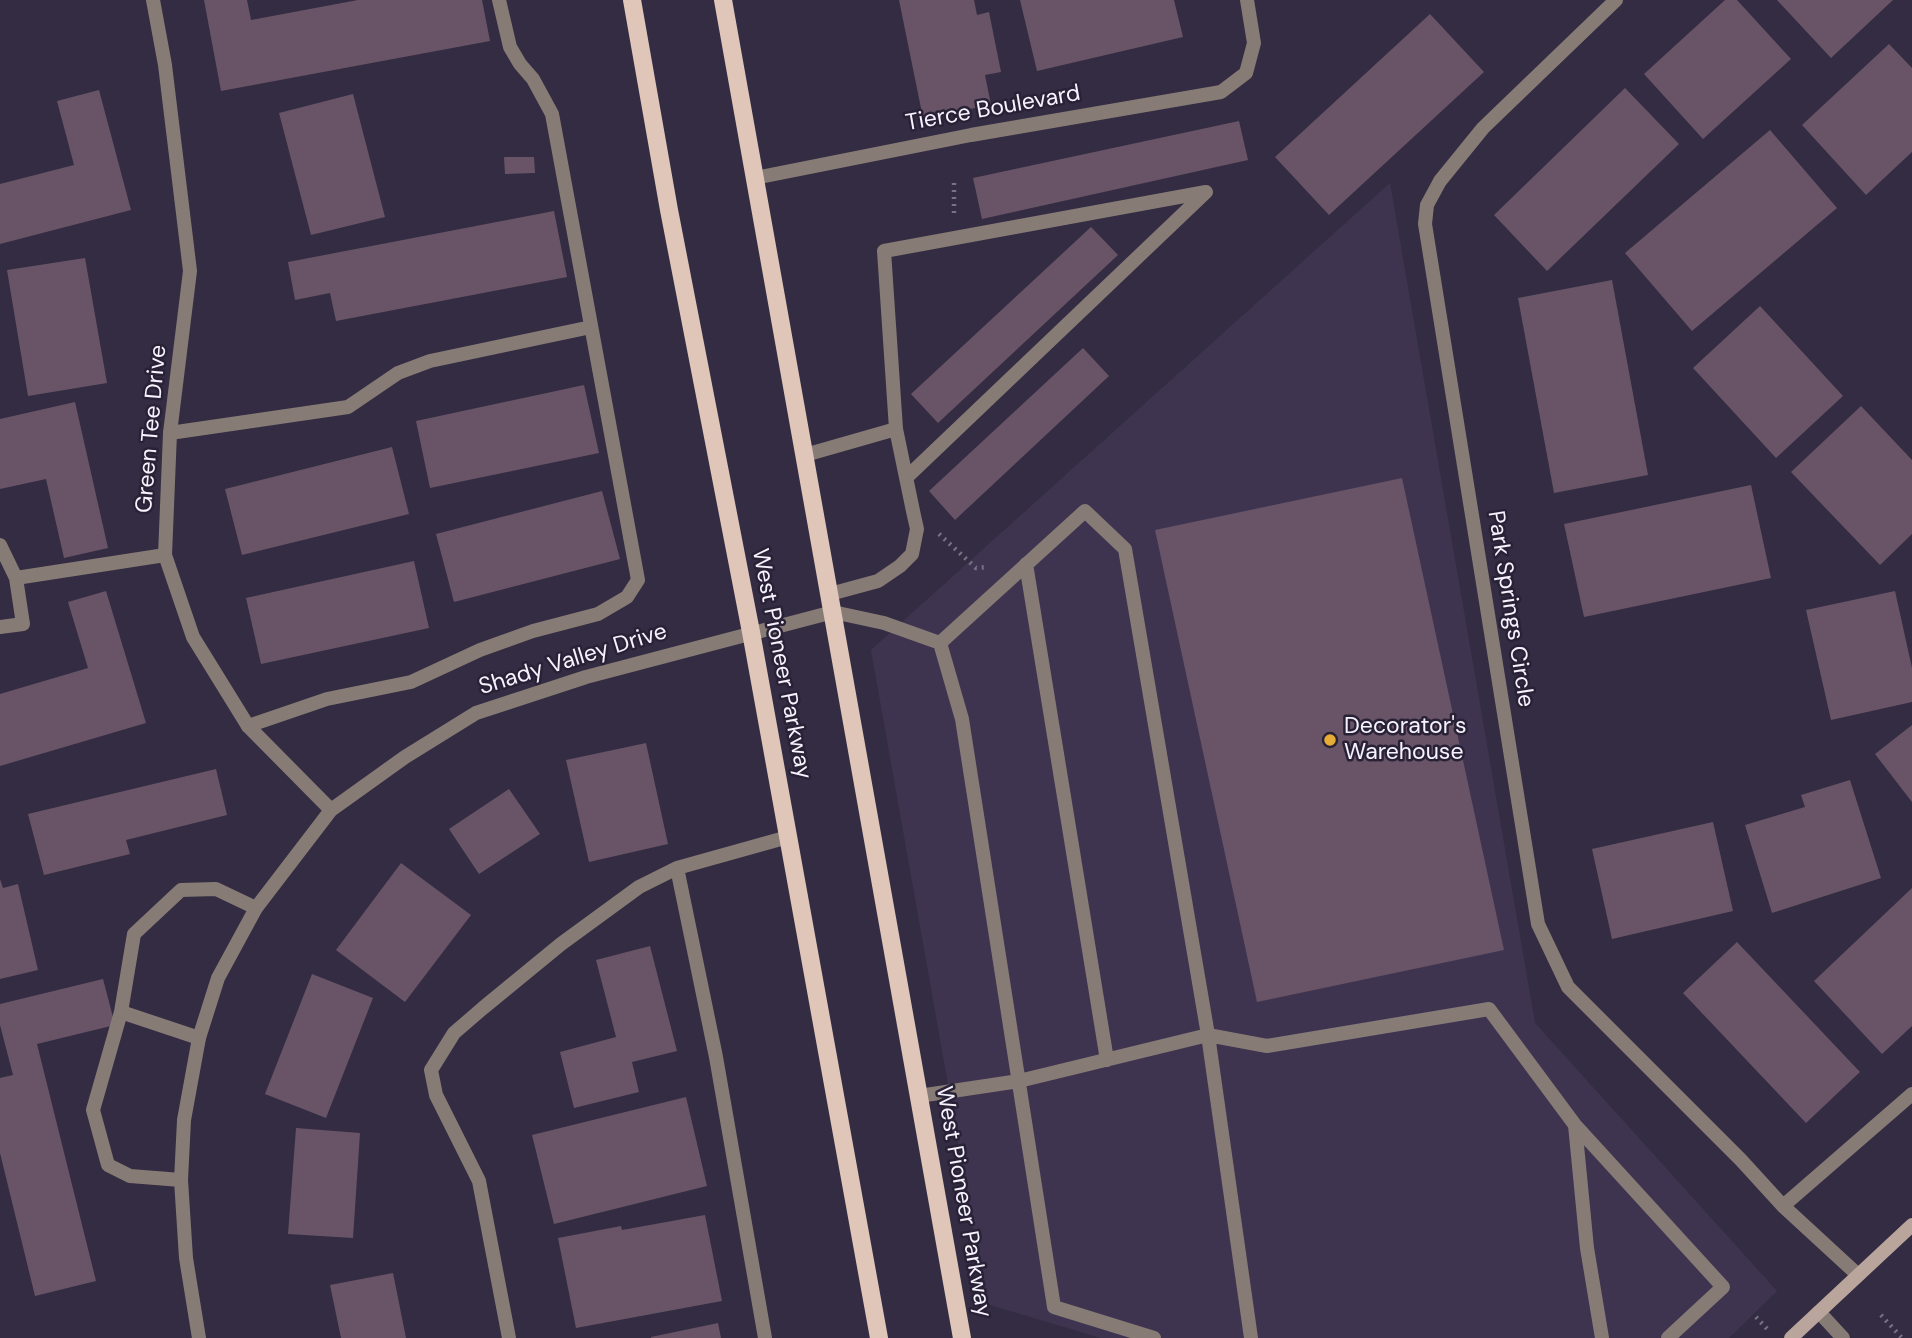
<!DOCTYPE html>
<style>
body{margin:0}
canvas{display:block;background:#332c42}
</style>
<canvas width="1912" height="1338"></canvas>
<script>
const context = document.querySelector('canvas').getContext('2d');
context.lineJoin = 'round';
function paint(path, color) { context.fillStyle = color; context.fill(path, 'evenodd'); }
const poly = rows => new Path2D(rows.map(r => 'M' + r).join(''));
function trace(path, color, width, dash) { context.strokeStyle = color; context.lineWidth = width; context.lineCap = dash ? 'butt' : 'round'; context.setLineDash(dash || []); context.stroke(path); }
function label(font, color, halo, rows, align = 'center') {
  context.font = font + ' "DM Sans",sans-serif'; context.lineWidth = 5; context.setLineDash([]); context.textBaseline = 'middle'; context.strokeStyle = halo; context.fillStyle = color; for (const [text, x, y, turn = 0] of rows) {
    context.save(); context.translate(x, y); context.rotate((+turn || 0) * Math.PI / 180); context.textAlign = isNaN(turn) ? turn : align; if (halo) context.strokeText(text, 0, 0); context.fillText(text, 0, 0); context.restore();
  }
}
paint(poly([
 [1390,183,1535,1023,1777,1291,1729,1338,1101,1338,987,1304,871,650]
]), '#3e3450');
paint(poly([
 [204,0,247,0,251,20,358,0,482,0,490,41,221,91],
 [899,0,974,0,977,15,989,12,1001,72,985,75,991,105,923,118],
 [1020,0,1174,0,1183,37,1037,71],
 [1725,0,1737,0,1791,59,1703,139,1644,74],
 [1777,0,1893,0,1831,58],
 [1430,14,1484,72,1329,215,1275,157],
 [1889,44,1912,68,1912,152,1866,195,1802,125],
 [1625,88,1679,144,1547,271,1494,215],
 [99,90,131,210,0,244,0,184,74,165,57,101],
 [353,94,385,217,311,235,279,113],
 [1239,121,1248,160,982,219,973,178],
 [1770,130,1837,208,1692,331,1625,253],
 [504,157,534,157,535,173,505,174],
 [554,211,567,277,336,321,330,293,295,300,288,262],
 [1091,227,1118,255,938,423,911,394],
 [85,258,107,383,28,396,7,270],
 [1612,280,1648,475,1554,493,1518,298],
 [1760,306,1843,396,1776,458,1693,368],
 [1083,348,1109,376,955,520,929,491],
 [584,385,599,453,430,488,416,421],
 [75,402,108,548,64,558,46,479,0,489,0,419],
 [1861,406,1912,460,1912,534,1880,565,1791,472],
 [392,447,409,514,242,555,225,489],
 [1402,478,1504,950,1257,1002,1155,530],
 [1751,485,1771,578,1584,617,1564,524],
 [602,491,620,559,454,602,436,534],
 [414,561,429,628,261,664,246,598],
 [106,591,146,723,0,766,0,694,88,668,68,602],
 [1895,591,1912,668,1912,702,1831,720,1806,610],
 [1912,725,1912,802,1875,754],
 [646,743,668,844,589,862,566,760],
 [216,769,227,815,126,840,130,854,44,875,28,814],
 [1850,780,1881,878,1772,913,1745,825,1805,807,1801,795],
 [509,789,540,834,479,874,449,829],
 [1713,822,1733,911,1612,939,1592,849],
 [401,863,471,915,405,1002,336,950],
 [0,879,3,888,18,884,38,970,0,979],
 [1912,888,1912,1026,1882,1054,1814,981],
 [1737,942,1860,1072,1806,1123,1683,993],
 [650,946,677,1051,632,1062,639,1092,574,1108,560,1052,616,1037,596,960],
 [312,974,373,998,326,1118,265,1094],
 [103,979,115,1025,37,1044,96,1281,35,1296,0,1153,0,1078,13,1075,0,1025,0,1004],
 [686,1097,707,1186,554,1224,532,1135],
 [296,1128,360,1133,353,1238,288,1234],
 [705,1215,722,1301,576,1328,558,1238,621,1226,622,1230],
 [393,1273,406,1338,341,1338,330,1285],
 [718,1323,721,1338,651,1338,651,1337]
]), '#685466');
trace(poly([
 [954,183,954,217],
 [939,534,976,568,987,567],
 [1881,1315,1902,1338],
 [1756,1317,1769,1331]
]), '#787285', 4.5, [2, 5]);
trace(poly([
 [1616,0,1483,128,1440,181,1427,205,1425,224,1538,924,1568,987,1741,1160,1783,1206,1858,1275],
 [896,429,884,251,1206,192,907,477],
 [170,433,348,407,398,373,430,361,591,327],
 [805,455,896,429,913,511,917,529,912,554,900,566,878,581,830,594],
 [0,545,16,578,23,624,0,627],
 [1026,564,1107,1060],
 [16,578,165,555],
 [833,612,884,623,940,643],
 [248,726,327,699,411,682,480,650,533,631,598,614,627,597,638,580,552,114,533,79,520,64,510,47,499,0],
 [121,1012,199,1038],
 [919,1096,1019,1081,1208,1035,1251,1338],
 [1575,1125,1723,1287,1668,1338],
 [181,1180,130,1176,108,1165,93,1110,121,1012,134,934,181,890,216,889,256,908],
 [1783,1206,1912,1094],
 [509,1338,479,1181,436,1095,431,1070,454,1033,483,1008,561,944,639,887,677,868],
 [765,1338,716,1057,677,868,788,837],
 [1154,1338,1054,1307,962,719,940,643,1085,511,1125,549,1208,1035,1267,1046,1489,1009,1575,1125,1587,1248,1602,1338]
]), '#877b75', 14);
trace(poly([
 [153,0,165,65,190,271,170,433,165,555,193,637,248,726,331,810],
 [755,178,971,135,1221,92,1246,73,1254,43,1247,0],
 [199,1338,186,1258,181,1180,184,1120,199,1038,218,978,256,908,331,810,405,757,476,713,586,677,833,612]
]), '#877b75', 14);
trace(poly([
 [1819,1312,1843,1338]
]), '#877b75', 14);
trace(poly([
 [1791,1338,1912,1225]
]), '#b9a59b', 14);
trace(poly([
 [632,0,669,210,751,632,879,1338],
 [723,0,962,1338]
]), '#dfc6b9', 18);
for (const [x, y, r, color] of [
 [1330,740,7,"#e7ac37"]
]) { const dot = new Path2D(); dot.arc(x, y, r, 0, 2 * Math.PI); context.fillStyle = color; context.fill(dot); trace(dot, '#292237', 2.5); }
label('23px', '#f6f2fe', '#292237', [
 ["Tierce Boulevard",993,109,-10],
 ["Green Tee Drive",152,429,-85],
 ["Park Springs Circle",1510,609,81],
 ["Shady Valley Drive",573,660,-17],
 ["West Pioneer Parkway",781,664,79],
 ["West Pioneer Parkway",963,1202,80]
]);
label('23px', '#f6f2fe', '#292237', [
 ["Decorator's",1344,727],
 ["Warehouse",1344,753]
], 'left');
</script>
